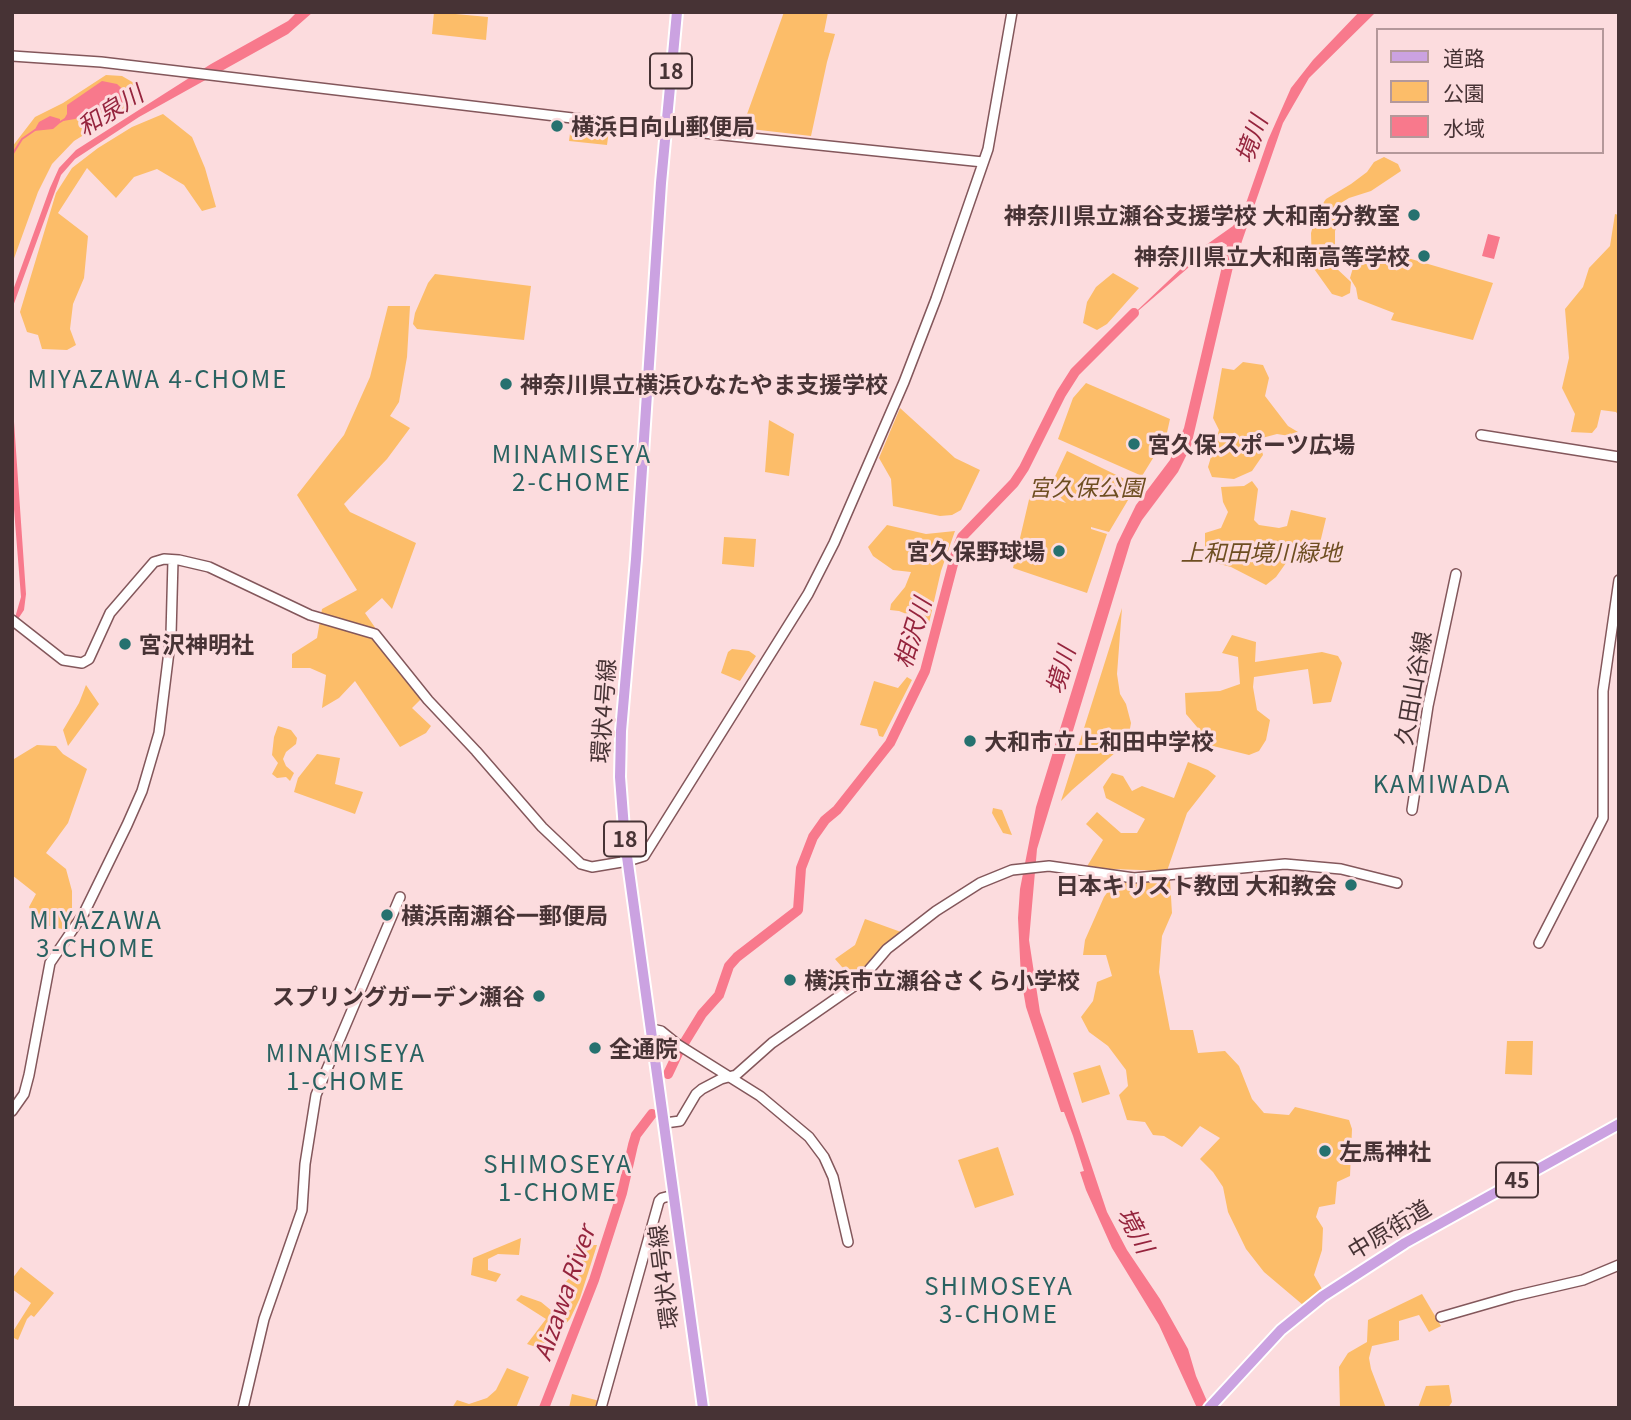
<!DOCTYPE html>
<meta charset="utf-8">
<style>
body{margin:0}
#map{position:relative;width:1631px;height:1420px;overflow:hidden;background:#fcdcde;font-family:Georgia,"Noto Sans JP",serif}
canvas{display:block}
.frame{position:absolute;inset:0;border:14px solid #473335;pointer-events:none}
.legend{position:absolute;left:1376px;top:28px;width:228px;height:126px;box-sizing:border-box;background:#fcdcde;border:2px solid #b4989a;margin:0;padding:9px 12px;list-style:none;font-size:21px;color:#473335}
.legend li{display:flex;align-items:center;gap:14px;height:35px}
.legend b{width:35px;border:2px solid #b4989a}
</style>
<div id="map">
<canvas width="1631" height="1420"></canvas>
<div class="frame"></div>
<ul class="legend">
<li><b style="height:9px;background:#cba2e1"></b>道路</li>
<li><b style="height:19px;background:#fcbd69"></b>公園</li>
<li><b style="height:19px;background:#f8798c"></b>水域</li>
</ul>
</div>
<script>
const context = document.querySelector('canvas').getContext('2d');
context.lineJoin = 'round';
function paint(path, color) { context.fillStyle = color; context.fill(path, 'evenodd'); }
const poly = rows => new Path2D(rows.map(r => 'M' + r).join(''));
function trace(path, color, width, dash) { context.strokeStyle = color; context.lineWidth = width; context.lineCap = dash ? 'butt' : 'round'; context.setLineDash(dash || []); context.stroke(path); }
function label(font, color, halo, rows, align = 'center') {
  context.font = font + ' Georgia,"Noto Sans JP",serif'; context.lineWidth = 6; context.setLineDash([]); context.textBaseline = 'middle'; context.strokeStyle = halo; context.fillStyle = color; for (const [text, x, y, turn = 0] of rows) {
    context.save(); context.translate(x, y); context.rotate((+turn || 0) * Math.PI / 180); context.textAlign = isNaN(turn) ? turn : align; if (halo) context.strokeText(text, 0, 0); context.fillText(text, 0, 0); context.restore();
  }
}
paint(poly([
 [434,12,488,17,486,40,432,34],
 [784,12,828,12,824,32,835,34,827,62,811,136,742,128],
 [106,75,122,76,134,83,144,95,142,99,74,141,52,164,38,192,12,264,12,147,35,117,63,103],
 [163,114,192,137,205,168,216,207,202,211,184,185,157,169,134,177,116,198,87,168,58,213,88,236,84,278,73,304,70,329,76,345,67,350,42,349,38,335,27,332,20,312,56,193,72,168,98,148,132,127],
 [571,126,609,130,607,145,569,141],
 [1384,157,1398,164,1401,171,1371,191,1349,198,1336,206,1333,212,1339,220,1335,231,1335,267,1351,282,1350,293,1342,297,1332,294,1312,266,1311,233,1317,212,1326,199,1351,184,1367,172,1374,162],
 [1615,214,1619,215,1619,416,1616,412,1601,410,1597,427,1592,433,1571,432,1575,414,1562,388,1569,358,1565,309,1583,287,1589,268,1610,246],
 [1360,244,1493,283,1473,340,1391,320,1394,313,1358,299,1356,288,1350,278],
 [1113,273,1139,288,1107,324,1097,330,1083,323,1087,302,1096,287],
 [435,274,531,286,524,340,417,329,413,324,415,313,428,283],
 [388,306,410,306,407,357,399,402,390,416,410,428,387,459,344,504,350,512,416,543,392,609,382,598,365,613,423,697,412,708,431,726,426,733,400,747,355,681,339,698,322,708,326,675,310,668,292,668,292,654,317,638,322,609,357,590,297,495,344,435,370,377],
 [1243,362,1263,365,1269,378,1265,396,1288,426,1298,432,1296,437,1277,434,1262,438,1261,447,1263,455,1252,471,1234,479,1212,477,1208,467,1219,430,1213,418,1222,368,1234,370],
 [1086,383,1170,419,1166,437,1142,476,1058,439,1073,398],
 [900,408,955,458,980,470,961,510,952,515,940,516,893,506,891,479,879,458],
 [769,420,794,434,789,476,765,472],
 [1067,451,1137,485,1109,532,1091,527,1091,529,1107,534,1087,593,1013,568,1031,491,1066,503,1050,487],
 [1252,481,1258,489,1254,520,1259,525,1279,528,1287,526,1291,510,1326,518,1320,543,1286,563,1276,577,1266,585,1231,567,1205,560,1205,533,1221,528,1228,512,1223,502,1221,487,1244,486],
 [887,525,926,534,955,531,941,571,929,623,899,611,890,610,891,604,905,587,911,572,893,570,873,556,868,547],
 [724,537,756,539,754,567,722,564],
 [1122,608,1117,674,1120,694,1126,704,1131,723,1129,734,1116,752,1072,790,1061,801],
 [1232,635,1256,642,1255,662,1322,652,1338,656,1342,663,1331,702,1313,704,1308,669,1254,677,1253,687,1257,710,1270,720,1266,740,1259,751,1249,755,1201,743,1197,727,1186,714,1185,693,1220,691,1240,684,1238,657,1222,653],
 [732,649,749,651,756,656,740,681,721,673,728,652],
 [907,677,912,680,883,737,879,736,877,729,860,725,874,681,898,688],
 [86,685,99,704,68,746,63,730,79,703],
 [278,726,291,730,297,738,296,744,286,752,283,759,286,766,294,773,290,781,286,777,277,778,272,774,278,763,272,755,274,737],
 [37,745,56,746,63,754,87,769,68,823,46,853,66,869,72,891,72,925,62,929,37,923,29,907,36,894,12,875,12,763,14,759],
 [317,754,340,758,335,784,363,792,355,814,294,792,298,778],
 [1188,762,1208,770,1216,776,1187,813,1167,871,1086,868,1103,840,1086,824,1097,812,1121,833,1137,833,1145,819,1106,798,1103,787,1112,773,1123,776,1132,791,1142,786,1174,798],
 [993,808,1002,810,1012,835,1003,833,992,813],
 [1170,881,1172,913,1162,936,1159,972,1170,1030,1193,1030,1198,1053,1225,1051,1239,1066,1252,1099,1264,1113,1289,1115,1295,1107,1349,1120,1352,1129,1350,1176,1337,1182,1335,1204,1319,1207,1316,1217,1323,1228,1322,1250,1314,1275,1322,1289,1303,1305,1264,1272,1246,1249,1228,1212,1223,1187,1213,1172,1200,1159,1220,1138,1200,1126,1182,1147,1164,1136,1153,1135,1145,1122,1127,1120,1119,1095,1128,1086,1126,1070,1108,1046,1089,1032,1081,1017,1093,1001,1097,982,1112,976,1106,955,1083,955,1085,940,1104,897,1114,883],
 [865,919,901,932,873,958,855,982,835,959,855,945],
 [1507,1041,1533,1041,1532,1075,1505,1074],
 [1100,1065,1110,1094,1082,1103,1073,1073],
 [998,1147,1014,1195,975,1208,958,1160],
 [521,1238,519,1255,498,1254,488,1259,488,1270,501,1274,496,1282,471,1275,473,1258],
 [585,1245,597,1245,580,1298,570,1319,542,1349,527,1344,546,1319,516,1300,521,1295,541,1302,552,1311,561,1302,557,1293,570,1277,569,1265,574,1249],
 [21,1267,54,1293,34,1317,31,1315,27,1319,18,1340,12,1337,12,1333,31,1303,12,1289,12,1279],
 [1422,1294,1441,1326,1429,1332,1419,1315,1399,1321,1399,1340,1372,1346,1369,1358,1371,1369,1386,1408,1340,1408,1339,1367,1348,1353,1367,1342,1368,1320],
 [507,1368,529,1377,516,1408,452,1408,457,1400,469,1404,487,1398,496,1390],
 [1449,1385,1452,1402,1448,1408,1418,1408,1426,1386],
 [572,1394,600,1401,598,1408,569,1408]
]), '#fcbd69');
paint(poly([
 [297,12,313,12,288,34,139,117,75,159,61,175,12,309,12,293,50,188,59,168,76,150,211,64,288,21],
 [1359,12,1376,12,1309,78,1283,123,1233,267,1191,446,1178,472,1142,520,1131,540,1037,849,1029,940,1040,1012,1107,1212,1127,1250,1160,1299,1188,1349,1196,1376,1210,1408,1197,1408,1159,1325,1112,1248,1086,1190,1080,1172,1084,1171,1073,1136,1064,1112,1061,1112,1026,1007,1021,978,1018,918,1020,889,1036,807,1117,544,1136,505,1170,460,1184,428,1227,245,1222,242,1217,243,1124,323,1206,245,1233,226,1244,209,1268,140,1291,88,1313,60],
 [102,81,117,84,130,96,129,100,107,111,95,112,75,119,63,121,67,114,67,105],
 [50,116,60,119,60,123,53,129,34,131,39,122],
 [1488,234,1500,237,1494,259,1482,256],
 [12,393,26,594,24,610,12,628,21,597,12,484]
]), '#f8798c');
trace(poly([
 [60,122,65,119],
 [12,155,22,139,35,130]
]), '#f8798c', 2);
trace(poly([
 [668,1074,678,1053,702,1014,719,995,729,966,737,957,798,910,801,868,813,837,825,820,837,810,890,743,925,671,957,549,962,537,1014,483,1024,468,1061,394,1075,372,1134,313],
 [544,1408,594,1280,622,1193,633,1145,636,1135,652,1114]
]), '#f8798c', 10);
const minor = poly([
 [12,56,101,62,665,129,983,162],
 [1481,435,1619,457],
 [12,620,63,660,82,663,89,659,110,613,154,562,164,559,179,560,209,567,310,615,375,634,428,700,476,751,542,827,581,864,592,867,628,861,644,856,808,594,834,543,904,382,936,299,988,149,1012,12],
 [1412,810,1428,706,1456,574],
 [1539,943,1603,818,1603,691,1619,580],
 [652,1029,661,1031,677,1044,760,1096,809,1137,824,1157,833,1177,848,1242],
 [12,1111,24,1094,29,1075,50,963,84,913,127,825,142,791,159,733,171,635,173,560],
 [665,1123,680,1121,696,1094,702,1089,721,1079,736,1075,772,1043,857,984,887,949,936,911,980,883,1012,870,1049,866,1134,878,1285,864,1341,869,1397,883],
 [1441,1317,1514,1296,1583,1280,1619,1265],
 [243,1408,264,1319,302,1210,305,1164,316,1095,400,897],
 [601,1408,659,1201,662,1198,674,1195]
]);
const major = poly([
 [677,12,661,183,636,559,621,731,620,777,625,842,703,1408],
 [1209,1408,1281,1330,1323,1296,1405,1243,1619,1124]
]);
trace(minor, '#83575b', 12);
trace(major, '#fff', 14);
trace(minor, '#fff', 9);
trace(major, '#cba2e1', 10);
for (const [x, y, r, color] of [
 [557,126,7,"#26716f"],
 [1414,215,7,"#26716f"],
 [1424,256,7,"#26716f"],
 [506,384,7,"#26716f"],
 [1134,444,7,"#26716f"],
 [1059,551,7,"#26716f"],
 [125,644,7,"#26716f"],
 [970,741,7,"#26716f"],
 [1351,885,7,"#26716f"],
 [387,915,7,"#26716f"],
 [790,980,7,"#26716f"],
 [539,996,7,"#26716f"],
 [595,1048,7,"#26716f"],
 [1325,1151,7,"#26716f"]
]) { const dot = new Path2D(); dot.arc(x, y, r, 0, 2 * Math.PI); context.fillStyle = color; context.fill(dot); trace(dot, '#fcdcde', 2.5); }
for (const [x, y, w] of [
 [671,71,42],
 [625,839,42],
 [1517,1180,42]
]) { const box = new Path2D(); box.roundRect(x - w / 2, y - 17.5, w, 35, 5); context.fillStyle = '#fcdcde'; context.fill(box); trace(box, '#473335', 2); }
label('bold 21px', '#473335', null, [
 ["18",671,71],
 ["18",625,839],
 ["45",1517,1180]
]);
label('bold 23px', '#473335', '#fcdcde', [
 ["横浜日向山郵便局",571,126],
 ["神奈川県立瀬谷支援学校 大和南分教室",1400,215,"right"],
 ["神奈川県立大和南高等学校",1410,256,"right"],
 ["神奈川県立横浜ひなたやま支援学校",520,384],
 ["宮久保スポーツ広場",1148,444],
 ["宮久保野球場",1045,551,"right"],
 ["宮沢神明社",139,644],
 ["大和市立上和田中学校",984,741],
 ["日本キリスト教団 大和教会",1337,885,"right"],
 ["横浜南瀬谷一郵便局",401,915],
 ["横浜市立瀬谷さくら小学校",804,980],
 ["スプリングガーデン瀬谷",525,996,"right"],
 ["全通院",609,1048],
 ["左馬神社",1339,1151]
], 'left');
label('italic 23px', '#6e4e21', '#fcdcde', [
 ["宮久保公園",1086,487],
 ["上和田境川緑地",1261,552]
]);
label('23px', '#473335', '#fcdcde', [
 ["久田山谷線",1413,688,-80],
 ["環状4号線",603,711,-86],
 ["中原街道",1389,1229,-31],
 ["環状4号線",663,1277,-97]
]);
label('italic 24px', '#95243d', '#fcdcde', [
 ["和泉川",110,110,-32],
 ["境川",1251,139,-70],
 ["相沢川",912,633,-73],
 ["境川",1060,670,-74],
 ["境川",1136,1230,62],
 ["Aizawa River",564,1293,-71]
]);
context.letterSpacing = '2px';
label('24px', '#296261', '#fcdcde', [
 ["MIYAZAWA 4-CHOME",158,379],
 ["MINAMISEYA",572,454],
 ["2-CHOME",572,482],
 ["KAMIWADA",1442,784],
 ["MIYAZAWA",96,920],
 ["3-CHOME",96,948],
 ["MINAMISEYA",346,1053],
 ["1-CHOME",346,1081],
 ["SHIMOSEYA",558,1164],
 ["1-CHOME",558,1192],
 ["SHIMOSEYA",999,1286],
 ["3-CHOME",999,1314]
]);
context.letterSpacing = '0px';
</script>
